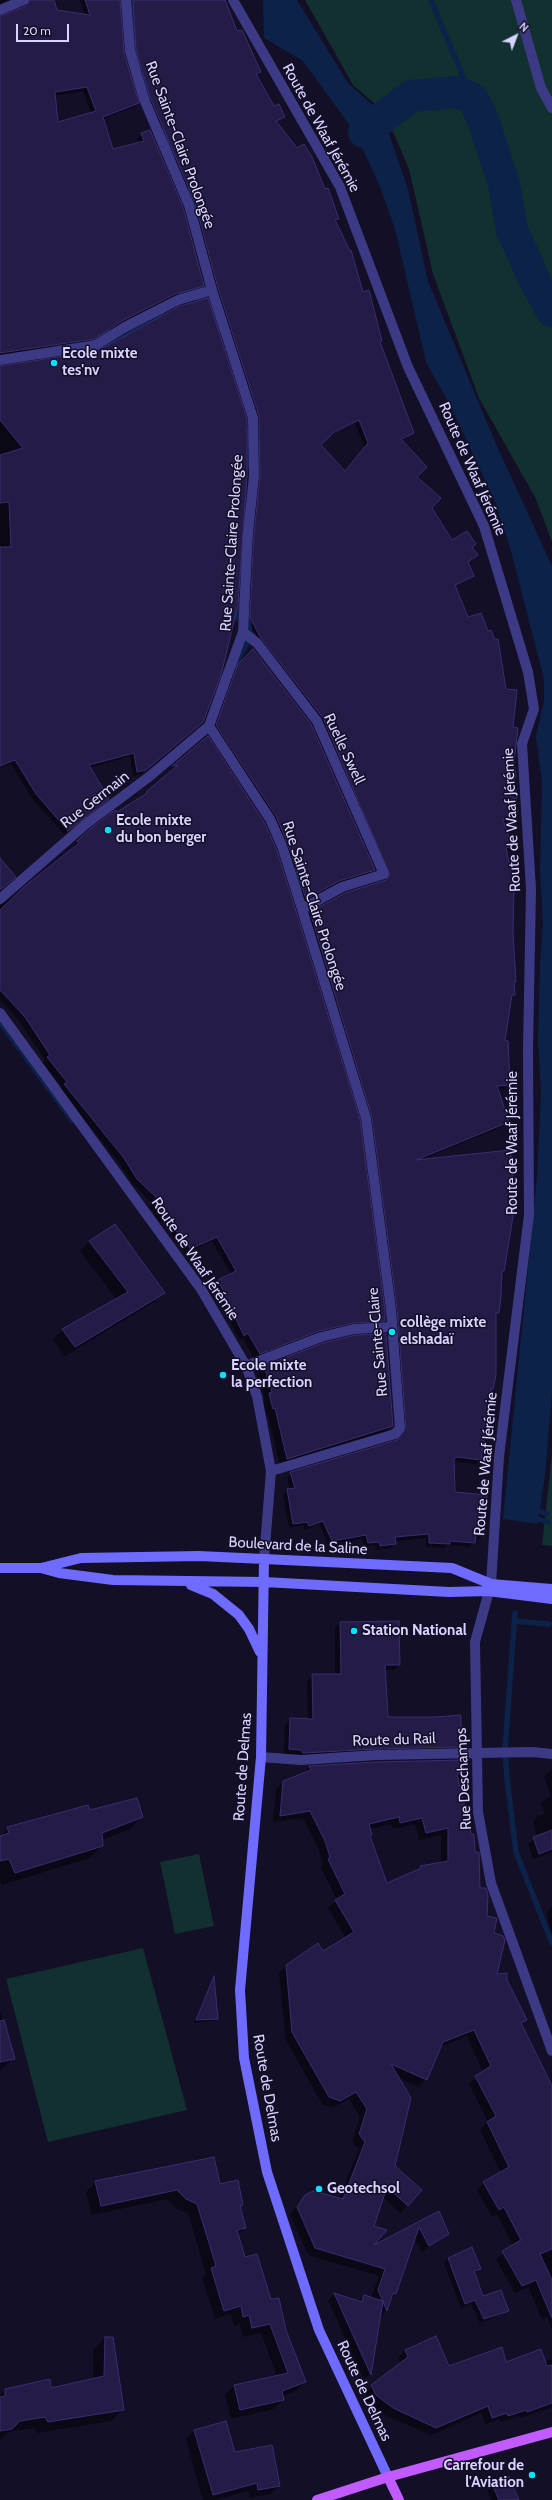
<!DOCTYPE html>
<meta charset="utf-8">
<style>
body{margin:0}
#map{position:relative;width:552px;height:2500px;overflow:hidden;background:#130f26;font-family:Cabin,sans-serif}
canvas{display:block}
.north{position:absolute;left:496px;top:16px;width:40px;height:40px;-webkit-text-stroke:3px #130f26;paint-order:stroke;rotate:42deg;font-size:11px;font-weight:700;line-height:16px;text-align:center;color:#d9d4ff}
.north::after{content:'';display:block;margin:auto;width:14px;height:18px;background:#d9d4ff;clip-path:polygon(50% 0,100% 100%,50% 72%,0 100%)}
.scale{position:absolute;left:16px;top:24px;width:53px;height:18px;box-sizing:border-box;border:2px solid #d9d4ff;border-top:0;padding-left:5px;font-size:12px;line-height:14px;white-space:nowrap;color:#d9d4ff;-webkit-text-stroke:3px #130f26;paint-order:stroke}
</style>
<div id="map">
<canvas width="552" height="2500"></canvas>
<div class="north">N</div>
<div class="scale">20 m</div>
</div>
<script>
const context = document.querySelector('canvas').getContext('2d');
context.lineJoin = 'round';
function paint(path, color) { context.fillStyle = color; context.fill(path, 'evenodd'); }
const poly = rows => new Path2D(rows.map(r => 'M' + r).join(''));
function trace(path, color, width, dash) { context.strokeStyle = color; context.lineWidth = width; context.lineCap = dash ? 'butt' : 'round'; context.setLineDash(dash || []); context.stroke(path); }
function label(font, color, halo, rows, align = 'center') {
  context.font = font + ' Cabin,sans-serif'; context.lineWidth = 3; context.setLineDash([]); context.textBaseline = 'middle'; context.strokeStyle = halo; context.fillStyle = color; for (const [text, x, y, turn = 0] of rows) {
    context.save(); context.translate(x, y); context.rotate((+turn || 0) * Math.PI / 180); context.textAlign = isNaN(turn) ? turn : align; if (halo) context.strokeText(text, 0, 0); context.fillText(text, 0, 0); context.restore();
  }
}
paint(poly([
 [305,0,552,0,552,542,536,499,479,398,433,274,409,169,395,136,374,103,353,85],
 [552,1454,552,1546,542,1545],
 [199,1854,214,1926,175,1934,160,1862],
 [143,1948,187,2110,48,2142,6,1979]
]), '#12302f');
paint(poly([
 [263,0,297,0,348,83,374,106,383,117,408,189,428,281,496,444,552,566,552,1393,545,1475,538,1524,503,1519,537,1177,541,1094,538,1039,540,963,543,925,540,871,542,783,536,737,544,701,544,679,511,551,495,502,451,407,426,362,395,229,380,187,356,134,303,61,264,38]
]), '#0c2248');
paint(poly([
 [0,0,11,0,0,5],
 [25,0,53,0,56,11,85,15,80,0,106,0,137,102,133,107,102,119,112,150,139,144,137,138,150,131,203,285,199,289,170,298,117,325,89,343,0,356,0,17,24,8,26,2],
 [83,91,91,113,57,123,54,96],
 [132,0,221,0,260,72,256,75,273,108,284,116,276,122,338,219,335,222,413,433,401,441,415,477,452,541,472,547,477,555,467,563,473,576,454,586,512,728,513,779,516,798,512,802,517,812,502,821,511,846,506,850,515,982,513,984,514,994,510,999,504,1041,509,1085,504,1089,497,1090,508,1121,504,1126,420,1160,503,1271,501,1273,498,1313,495,1315,492,1389,490,1391,480,1459,476,1464,453,1461,454,1492,483,1536,478,1540,474,1539,470,1547,448,1545,445,1548,426,1547,426,1538,394,1541,395,1544,390,1548,376,1550,375,1545,364,1547,362,1539,328,1544,319,1524,305,1530,303,1525,289,1528,283,1494,290,1490,287,1477,291,1473,396,1442,403,1433,369,1122,306,917,310,913,387,879,319,722,256,641,246,622,255,421,214,293,138,73,145,68],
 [355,423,365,448,345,472,320,445,328,437],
 [0,367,203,722,141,774,133,776,130,756,89,768,103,803,64,834,32,798,11,764,0,768],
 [253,650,374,870,370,874,334,885,301,903,284,849,212,730,234,669],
 [207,737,384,1320,379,1326,254,1358,243,1338,239,1340,213,1285,231,1274,212,1241,185,1254,177,1237,173,1238,165,1220,160,1223,150,1207,153,1204,133,1184,119,1163,60,1089,62,1087,43,1063,45,1060,20,1022,0,999,0,906,74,849,72,847,77,842,115,812,116,813,142,797],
 [115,1225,164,1293,154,1302,65,1356,53,1339,63,1330,117,1300,80,1251,89,1242],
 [265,1367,392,1425,385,1433,280,1466,268,1415,266,1416,262,1401,265,1399,257,1374],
 [341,1623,399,1664,394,1670,384,1670,387,1718,460,1746,455,1752,297,1759,284,1755,285,1725,290,1719,308,1719,307,1681,313,1675,335,1675,335,1628],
 [310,1767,463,1773,457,1779,485,1917,493,1934,495,1975,506,1980,526,2020,521,2025,552,2094,552,2329,547,2317,542,2319,528,2287,515,2293,496,2259,513,2246,497,2214,492,2217,477,2190,484,2183,501,2173,480,2130,488,2122,469,2084,483,2072,467,2036,440,2047,426,2079,418,2087,398,2077,394,2166,408,2205,400,2213,383,2197,373,2227,370,2248,438,2212,448,2233,422,2252,414,2238,395,2294,390,2298,387,2310,380,2317,370,2374,364,2380,328,2300,334,2294,359,2302,365,2296,371,2298,379,2276,308,2255,290,2215,305,2196,339,2199,359,2149,352,2142,360,2117,349,2099,332,2108,322,2104,286,2040,279,1973,286,1966,323,1952,346,1938,328,1908,337,1900,321,1867,323,1864,318,1848,303,1818,273,1822,276,1789,283,1782,303,1774],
 [391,1824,393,1829,415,1824,419,1840,441,1835,441,1863,421,1867,387,1884,369,1837,369,1829],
 [552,1770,552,1852,533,1859,528,1844,537,1837,533,1821,538,1816,545,1814,541,1803,551,1796,544,1777],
 [89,1811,142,1816,130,1829,101,1840,102,1846,89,1858,2,1885,0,1879,0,1836,8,1828],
 [552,1906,552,1940,547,1913],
 [213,1978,217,2018,214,2021,194,2023],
 [0,2011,14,2058,0,2070],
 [96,2182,219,2185,242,2205,239,2207,245,2228,237,2235,244,2259,285,2330,305,2381,296,2391,282,2396,283,2400,274,2409,231,2419,225,2395,235,2385,277,2376,261,2333,243,2337,240,2324,234,2326,231,2314,215,2319,202,2278,206,2274,188,2213,177,2209,167,2199,92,2215,86,2192],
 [448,2258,480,2268,474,2273,483,2298,508,2310,503,2314,480,2323,471,2304,461,2308,444,2263],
 [435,2337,448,2368,544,2362,552,2359,552,2407,520,2418,519,2416,501,2422,500,2419,485,2424,481,2413,431,2435,385,2415,369,2403,365,2393,401,2364,398,2358,405,2350],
 [105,2338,123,2409,111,2421,37,2433,34,2428,7,2432,0,2440,0,2395,5,2390,50,2389,93,2380,93,2350],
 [194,2431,234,2454,279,2486,270,2494,250,2498,248,2491,215,2500,203,2500,186,2439],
 [493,2485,517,2500,491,2500,487,2491]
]), '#0007');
trace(poly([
 [132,0,139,65],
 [431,0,472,98],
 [143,79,151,97],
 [164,131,176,156],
 [190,191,198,211],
 [181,295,208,282],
 [197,298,204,298,210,303,222,331],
 [92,339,109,332],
 [101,346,147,324,162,313],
 [247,431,248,466],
 [247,610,250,633,253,635],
 [236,618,237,602,239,600,247,600],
 [234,666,249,640],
 [295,870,301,887],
 [0,1022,72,1120],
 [534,1509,547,1514],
 [532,1517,548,1522],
 [515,1613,505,1749,507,1778,516,1852,552,1943],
 [514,1621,549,1624]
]), '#0c2248', 5.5);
trace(poly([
 [364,132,411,96,457,92,472,98,482,117,504,184,512,230,535,281,552,311]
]), '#0c2248', 32);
const building = poly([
 [30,0,54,0,57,10,90,15,85,0,120,0,124,53,139,103,103,117,113,149,144,141,141,133,150,130,183,207,204,286,175,294,122,321,94,339,0,353,0,16,26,6,30,0],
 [87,87,96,111,58,122,55,92,87,87],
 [133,0,225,0,237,31,242,30,261,72,256,74,274,106,279,104,285,117,276,121,297,148,304,144,312,157,325,189,328,188,339,219,335,220,350,251,351,250,363,292,369,290,382,341,380,342,414,433,401,439,427,467,417,477,441,498,432,508,452,540,467,531,476,544,472,547,478,555,468,562,474,576,455,585,468,617,481,613,488,631,491,630,495,640,498,639,506,689,517,690,513,727,518,728,514,762,516,777,514,778,517,798,511,799,518,812,503,820,512,846,506,848,514,886,513,933,516,982,514,982,515,995,512,995,505,1040,508,1041,510,1085,497,1086,509,1122,416,1160,510,1150,513,1167,514,1211,504,1271,502,1271,501,1297,499,1313,496,1313,496,1375,493,1389,491,1389,481,1460,457,1457,454,1459,455,1492,487,1495,484,1536,476,1535,475,1543,450,1541,450,1544,429,1543,429,1534,395,1537,396,1544,380,1546,379,1542,368,1543,366,1535,332,1541,323,1521,309,1526,307,1522,293,1524,287,1489,295,1488,290,1472,397,1440,406,1428,397,1308,372,1117,310,912,345,893,386,880,390,875,323,718,260,637,250,617,254,534,260,476,259,416,218,288,195,203,150,97,136,50,133,0],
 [359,420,368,443,345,471,321,445,333,433,359,420],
 [208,298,247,419,247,476,238,605,221,675,203,722,146,770,137,772,134,753,89,765,109,799,68,831,36,794,15,760,0,766,0,547,11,547,9,502,0,503,0,455,23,448,0,420,0,366,97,351,180,306,208,298],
 [253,649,311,724,375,870,339,881,306,899,288,844,276,816,216,725,238,664,253,649],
 [208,736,264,822,276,848,296,911,360,1119,385,1310,385,1321,354,1323,319,1331,260,1354,248,1333,244,1336,218,1280,236,1271,217,1237,190,1249,182,1232,178,1234,170,1216,166,1219,155,1201,158,1199,137,1179,124,1158,64,1084,67,1082,47,1057,50,1055,25,1017,0,990,0,910,24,887,79,843,77,841,90,829,115,810,117,812,147,793,146,792,178,765,172,766,208,736],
 [0,858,16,877,1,889,0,888,0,858],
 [115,1224,165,1293,75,1347,62,1329,128,1292,89,1241,115,1224],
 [386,1334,393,1426,287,1459,275,1408,273,1409,269,1393,272,1392,264,1366,323,1343,355,1335,386,1334],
 [399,1621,400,1665,385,1665,388,1717,436,1717,461,1715,461,1747,376,1749,303,1753,301,1750,289,1749,290,1718,313,1719,312,1674,341,1674,340,1622,399,1621],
 [463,1760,464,1773,457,1774,471,1834,474,1834,475,1852,479,1852,480,1888,486,1888,488,1895,487,1916,497,1918,494,1933,503,1936,505,1940,497,1974,507,1973,507,1980,527,2020,521,2023,552,2086,552,2249,540,2254,552,2280,552,2318,536,2280,522,2286,502,2251,521,2240,504,2207,499,2210,483,2182,509,2167,487,2122,496,2116,475,2076,491,2066,474,2030,443,2042,427,2080,391,2064,411,2098,395,2166,422,2190,408,2206,387,2187,374,2226,387,2230,374,2245,439,2211,449,2234,429,2246,419,2227,396,2294,393,2293,387,2311,378,2290,385,2269,315,2248,297,2207,305,2195,313,2191,343,2199,365,2142,359,2134,367,2109,356,2092,340,2101,329,2097,292,2032,286,1965,318,1943,323,1951,354,1932,335,1900,345,1894,328,1859,330,1857,325,1841,310,1811,280,1816,283,1781,311,1770,309,1766,376,1762,463,1760],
 [399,1817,400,1823,422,1818,426,1833,448,1828,448,1861,420,1866,421,1868,387,1883,370,1836,372,1835,369,1824,399,1817],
 [137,1798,143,1817,102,1833,103,1846,15,1873,9,1859,0,1861,0,1836,9,1833,7,1827,88,1805,90,1810,137,1798],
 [552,1830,552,1849,539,1854,533,1837,552,1830],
 [214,1976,218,2019,196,2020,214,1976],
 [4,2020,15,2059,0,2062,0,2021,4,2020],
 [214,2157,220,2184,238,2180,243,2205,240,2206,246,2228,237,2230,245,2257,257,2254,271,2299,279,2298,286,2330,306,2382,282,2391,284,2400,240,2410,234,2385,288,2373,270,2324,252,2328,249,2315,243,2317,241,2306,224,2311,211,2268,216,2266,197,2204,186,2199,177,2190,101,2206,95,2181,214,2157],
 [472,2247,481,2269,474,2271,483,2296,501,2290,509,2311,484,2319,475,2300,465,2304,448,2258,472,2247],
 [334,2293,362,2302,364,2295,383,2301,371,2375,334,2293],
 [436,2336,449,2366,502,2347,506,2362,541,2349,547,2366,552,2365,552,2403,527,2412,526,2410,508,2416,507,2413,492,2418,488,2406,436,2428,393,2408,376,2395,371,2385,408,2357,405,2350,436,2336],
 [105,2337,113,2337,124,2410,48,2422,45,2417,20,2421,12,2429,0,2431,0,2397,5,2396,5,2389,50,2379,51,2388,104,2376,105,2337],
 [226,2421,235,2452,272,2445,280,2486,258,2490,257,2483,213,2495,194,2430,226,2421],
 [509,2477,519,2500,499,2500,492,2484,509,2477]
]);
paint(building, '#241b47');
trace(building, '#3b2d73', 1);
trace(poly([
 [126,0,130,51,144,99,189,205,212,290,253,418,254,476,248,533,243,632,209,726,270,819,282,846,302,909,366,1118,391,1309,400,1428,395,1434,271,1471],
 [233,0,340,187,408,367,484,526,528,672,534,709,522,744,531,889,528,1049,529,1215,499,1457,491,1584],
 [516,0,541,88,552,108],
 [0,10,24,0],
 [0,360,96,345,125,327,178,300,212,290],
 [243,632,257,643,317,721,384,874,342,887,302,909],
 [0,899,86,824,150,776,209,726],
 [246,1366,321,1337,354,1329,391,1327],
 [476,1753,533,1752,552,1754]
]), '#3d3a85', 10);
trace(poly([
 [0,1013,201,1289,246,1366,257,1396,271,1471,264,1559],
 [491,1584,475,1642,478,1812,491,1883,552,2051],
 [261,1757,301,1760,376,1755,476,1753]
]), '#3d3a85', 10);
trace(poly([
 [264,1559,261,1757,240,1990,244,2058,267,2172,319,2330,388,2477],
 [0,1568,41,1568,59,1573,113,1580,264,1582,449,1592,488,1591,552,1599],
 [41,1568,81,1558,199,1556,264,1559,452,1568,491,1584,552,1589],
 [191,1585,213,1594,239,1615,249,1629,260,1652]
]), '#6f6bff', 10);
trace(poly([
 [388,2477,399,2500],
 [317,2500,388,2477,552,2432]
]), '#c25bff', 10);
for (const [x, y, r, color] of [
 [54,363,4,"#00e5ff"],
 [108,830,4,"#00e5ff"],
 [392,1332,4,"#00e5ff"],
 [223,1375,4,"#00e5ff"],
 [354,1631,4,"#00e5ff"],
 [319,2189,4,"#00e5ff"],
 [532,2475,4,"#00e5ff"]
]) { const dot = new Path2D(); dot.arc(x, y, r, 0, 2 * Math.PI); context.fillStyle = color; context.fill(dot); trace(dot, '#130f26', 1.5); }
label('15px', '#d9d4ff', '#130f26', [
 ["Route de Waaf Jérémie",321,128,61],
 ["Rue Sainte-Claire Prolongée",180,145,70],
 ["Route de Waaf Jérémie",472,469,66],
 ["Rue Sainte-Claire Prolongée",232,543,-86],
 ["Ruelle Swell",344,749,65],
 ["Rue Germain",95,800,-38],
 ["Route de Waaf Jérémie",512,820,-93],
 ["Rue Sainte-Claire Prolongée",314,906,72],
 ["Route de Waaf Jérémie",513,1143,-90],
 ["Route de Waaf Jérémie",195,1259,56],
 ["Rue Sainte-Claire",378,1342,-95],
 ["Route de Waaf Jérémie",486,1464,-85],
 ["Boulevard de la Saline",298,1546,3],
 ["Route du Rail",394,1740,-2],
 ["Route de Delmas",243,1767,-86],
 ["Rue Deschamps",464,1779,-93],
 ["Route de Delmas",267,2088,80],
 ["Route de Delmas",364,2391,65]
]);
label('bold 15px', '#d9d4ff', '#130f26', [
 ["Ecole mixte",62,354],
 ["tes'nv",62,371],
 ["Ecole mixte",116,821],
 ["du bon berger",116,838],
 ["collège mixte",400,1323],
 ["elshadaï",400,1340],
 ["Ecole mixte",231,1366],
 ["la perfection",231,1383],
 ["Station National",362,1631],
 ["Geotechsol",327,2189],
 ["Carrefour de",524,2466,"right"],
 ["l'Aviation",524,2483,"right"]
], 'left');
</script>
